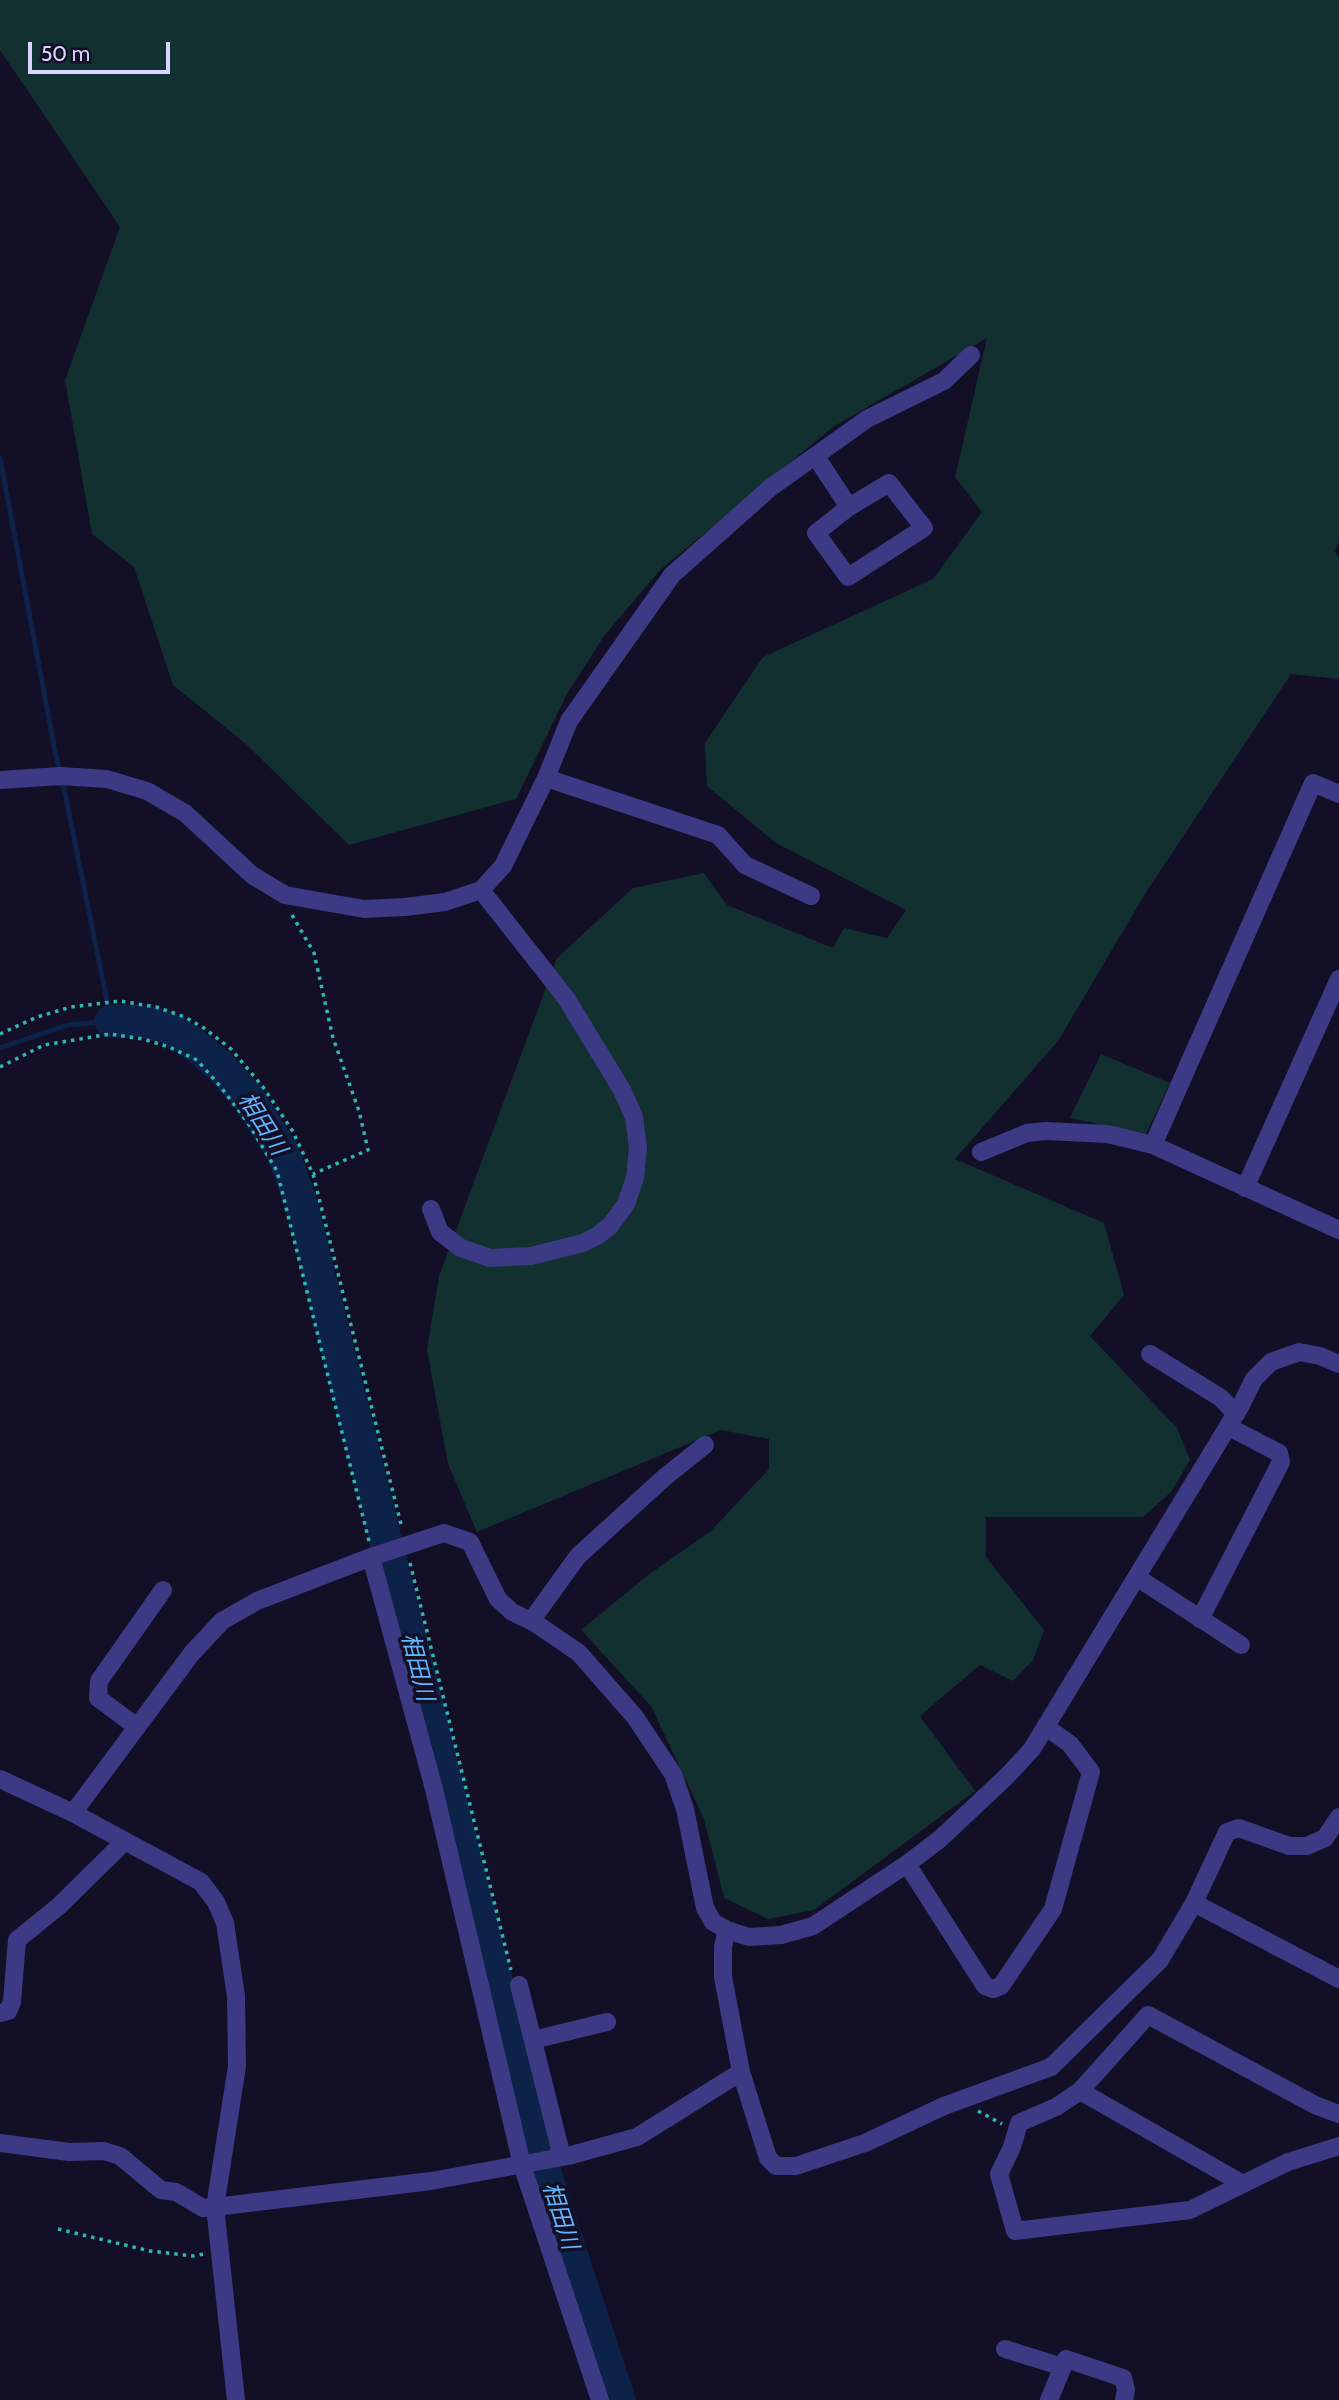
<!DOCTYPE html>
<meta charset="utf-8">
<style>
body{margin:0}
#map{position:relative;width:1339px;height:2400px;overflow:hidden;background:#130f26;font-family:Cabin,sans-serif}
canvas{display:block}
.scale{position:absolute;left:28px;top:42px;width:142px;height:32px;box-sizing:border-box;border:4px solid #d9d4ff;border-top:0;padding-left:9px;font-size:21px;line-height:24px;white-space:nowrap;color:#d9d4ff;-webkit-text-stroke:5px #130f26;paint-order:stroke}
</style>
<div id="map">
<canvas width="1339" height="2400"></canvas>
<div class="scale">50 m</div>
</div>
<script>
const context = document.querySelector('canvas').getContext('2d');
context.lineJoin = 'round';
function paint(path, color) { context.fillStyle = color; context.fill(path, 'evenodd'); }
const poly = rows => new Path2D(rows.map(r => 'M' + r).join(''));
function trace(path, color, width, dash) { context.strokeStyle = color; context.lineWidth = width; context.lineCap = dash ? 'butt' : 'round'; context.setLineDash(dash || []); context.stroke(path); }
function label(font, color, halo, rows, align = 'center') {
  context.font = font + ' Cabin,"Noto Sans JP",sans-serif'; context.lineWidth = 7; context.setLineDash([]); context.textBaseline = 'middle'; context.strokeStyle = halo; context.fillStyle = color; for (const [text, x, y, turn = 0] of rows) {
    context.save(); context.translate(x, y); context.rotate((+turn || 0) * Math.PI / 180); context.textAlign = isNaN(turn) ? turn : align; if (halo) context.strokeText(text, 0, 0); context.fillText(text, 0, 0); context.restore();
  }
}
paint(poly([
 [0,0,1339,0,1339,541,1335,552,1339,558,1339,679,1291,674,1148,889,1058,1041,955,1159,1104,1223,1124,1295,1090,1336,1177,1428,1190,1460,1171,1492,1143,1517,986,1517,986,1557,1044,1630,1033,1660,1013,1681,980,1665,920,1716,975,1791,814,1910,768,1919,724,1898,704,1819,651,1706,581,1630,648,1575,711,1531,769,1469,769,1439,721,1430,477,1532,448,1464,427,1350,439,1276,557,958,633,888,704,873,727,905,833,948,844,928,887,938,906,910,776,843,707,786,705,743,763,657,933,579,982,512,955,477,987,338,833,427,660,570,604,636,567,694,516,799,349,845,246,744,173,685,134,567,92,534,65,380,120,227,0,50],
 [1101,1054,1170,1083,1146,1134,1070,1118]
]), '#12302f');
trace(poly([
 [0,458,55,751,65,793,111,1021,68,1025,0,1048]
]), '#0c2248', 5);
trace(poly([
 [111,1021,142,1021,167,1027,191,1042,220,1066,249,1099,283,1153,300,1200,539,2151,552,2196,619,2400]
]), '#0c2248', 33);
trace(poly([
 [292,915,314,953,333,1038,359,1111,368,1150,313,1174],
 [0,1034,37,1017,71,1007,120,1001,156,1007,185,1017,204,1028,231,1049,263,1087,292,1130,313,1174,402,1528],
 [0,1067,44,1045,110,1034,143,1039,169,1047,197,1060,220,1086,248,1123,277,1171,369,1541],
 [410,1563,511,1970],
 [978,2111,1002,2124],
 [58,2229,150,2251,193,2256,204,2254]
]), '#2fb8b0', 3.5, [3.5, 5]);
trace(poly([
 [816,457,849,507,889,483,924,528,848,577,816,533,849,507],
 [546,778,718,835,745,865,811,896],
 [0,780,60,776,107,779,147,791,185,813,252,875,285,895,364,909,405,907,445,902,481,890,503,866,546,778,569,721,672,575,770,488,867,419,944,381,971,355],
 [1153,1145,1313,783,1339,794],
 [981,1152,1027,1133,1046,1131,1108,1134,1153,1145,1339,1230],
 [1245,1188,1339,979],
 [431,1209,440,1232,461,1248,490,1258,531,1256,583,1243,597,1236,610,1226,626,1204,635,1178,638,1148,634,1117,622,1090,566,998,481,890],
 [1150,1354,1221,1398,1236,1414],
 [371,1557,434,1789,522,2165,600,2400],
 [1138,1578,1241,1645],
 [1200,1619,1281,1462,1279,1453,1229,1427],
 [531,1621,578,1556,665,1477,705,1445],
 [137,1727,98,1698,99,1681,163,1590],
 [73,1813,192,1653,222,1621,257,1601,371,1557,444,1533,470,1542,498,1599,512,1612,535,1623,579,1653,635,1717,673,1774,685,1809,705,1908,713,1922,727,1930,749,1937,781,1935,813,1926,907,1864,940,1839,1007,1776,1032,1749,1241,1405],
 [907,1864,985,1986,993,1989,1001,1986,1053,1909,1091,1772,1070,1744,1046,1727],
 [1194,1903,1339,1979],
 [727,1930,723,1947,723,1977,741,2072,768,2158,776,2166,796,2166,865,2143,944,2106,1051,2067,1160,1960,1194,1903,1227,1832,1239,1828,1289,1846,1307,1846,1325,1838,1339,1817],
 [519,1985,562,2157],
 [0,2013,8,2011,12,2002,17,1940,59,1906,125,1841],
 [533,2040,607,2022],
 [1080,2091,1243,2184],
 [1339,2114,1315,2105,1148,2015,1080,2091,1056,2107,1019,2123,1012,2147,999,2174,1015,2231,1190,2210,1288,2162,1339,2146],
 [0,2143,69,2152,104,2151,120,2156,161,2190,176,2192,203,2208,215,2207,431,2181,568,2156,637,2137,741,2072],
 [1005,2349,1063,2367],
 [1049,2400,1066,2359,1123,2378,1126,2390,1124,2400]
]), '#3d3a85', 18);
trace(poly([
 [1241,1405,1254,1379,1271,1362,1299,1352,1320,1356,1339,1364],
 [0,1779,73,1813,201,1882,216,1902,225,1923,236,1996,237,2066,215,2207,236,2400]
]), '#3d3a85', 18);
label('italic 23px', '#62b6ff', '#130f26', [
 ["相田川",262,1124,58],
 ["相田川",417,1667,76],
 ["相田川",560,2216,72]
]);
</script>
